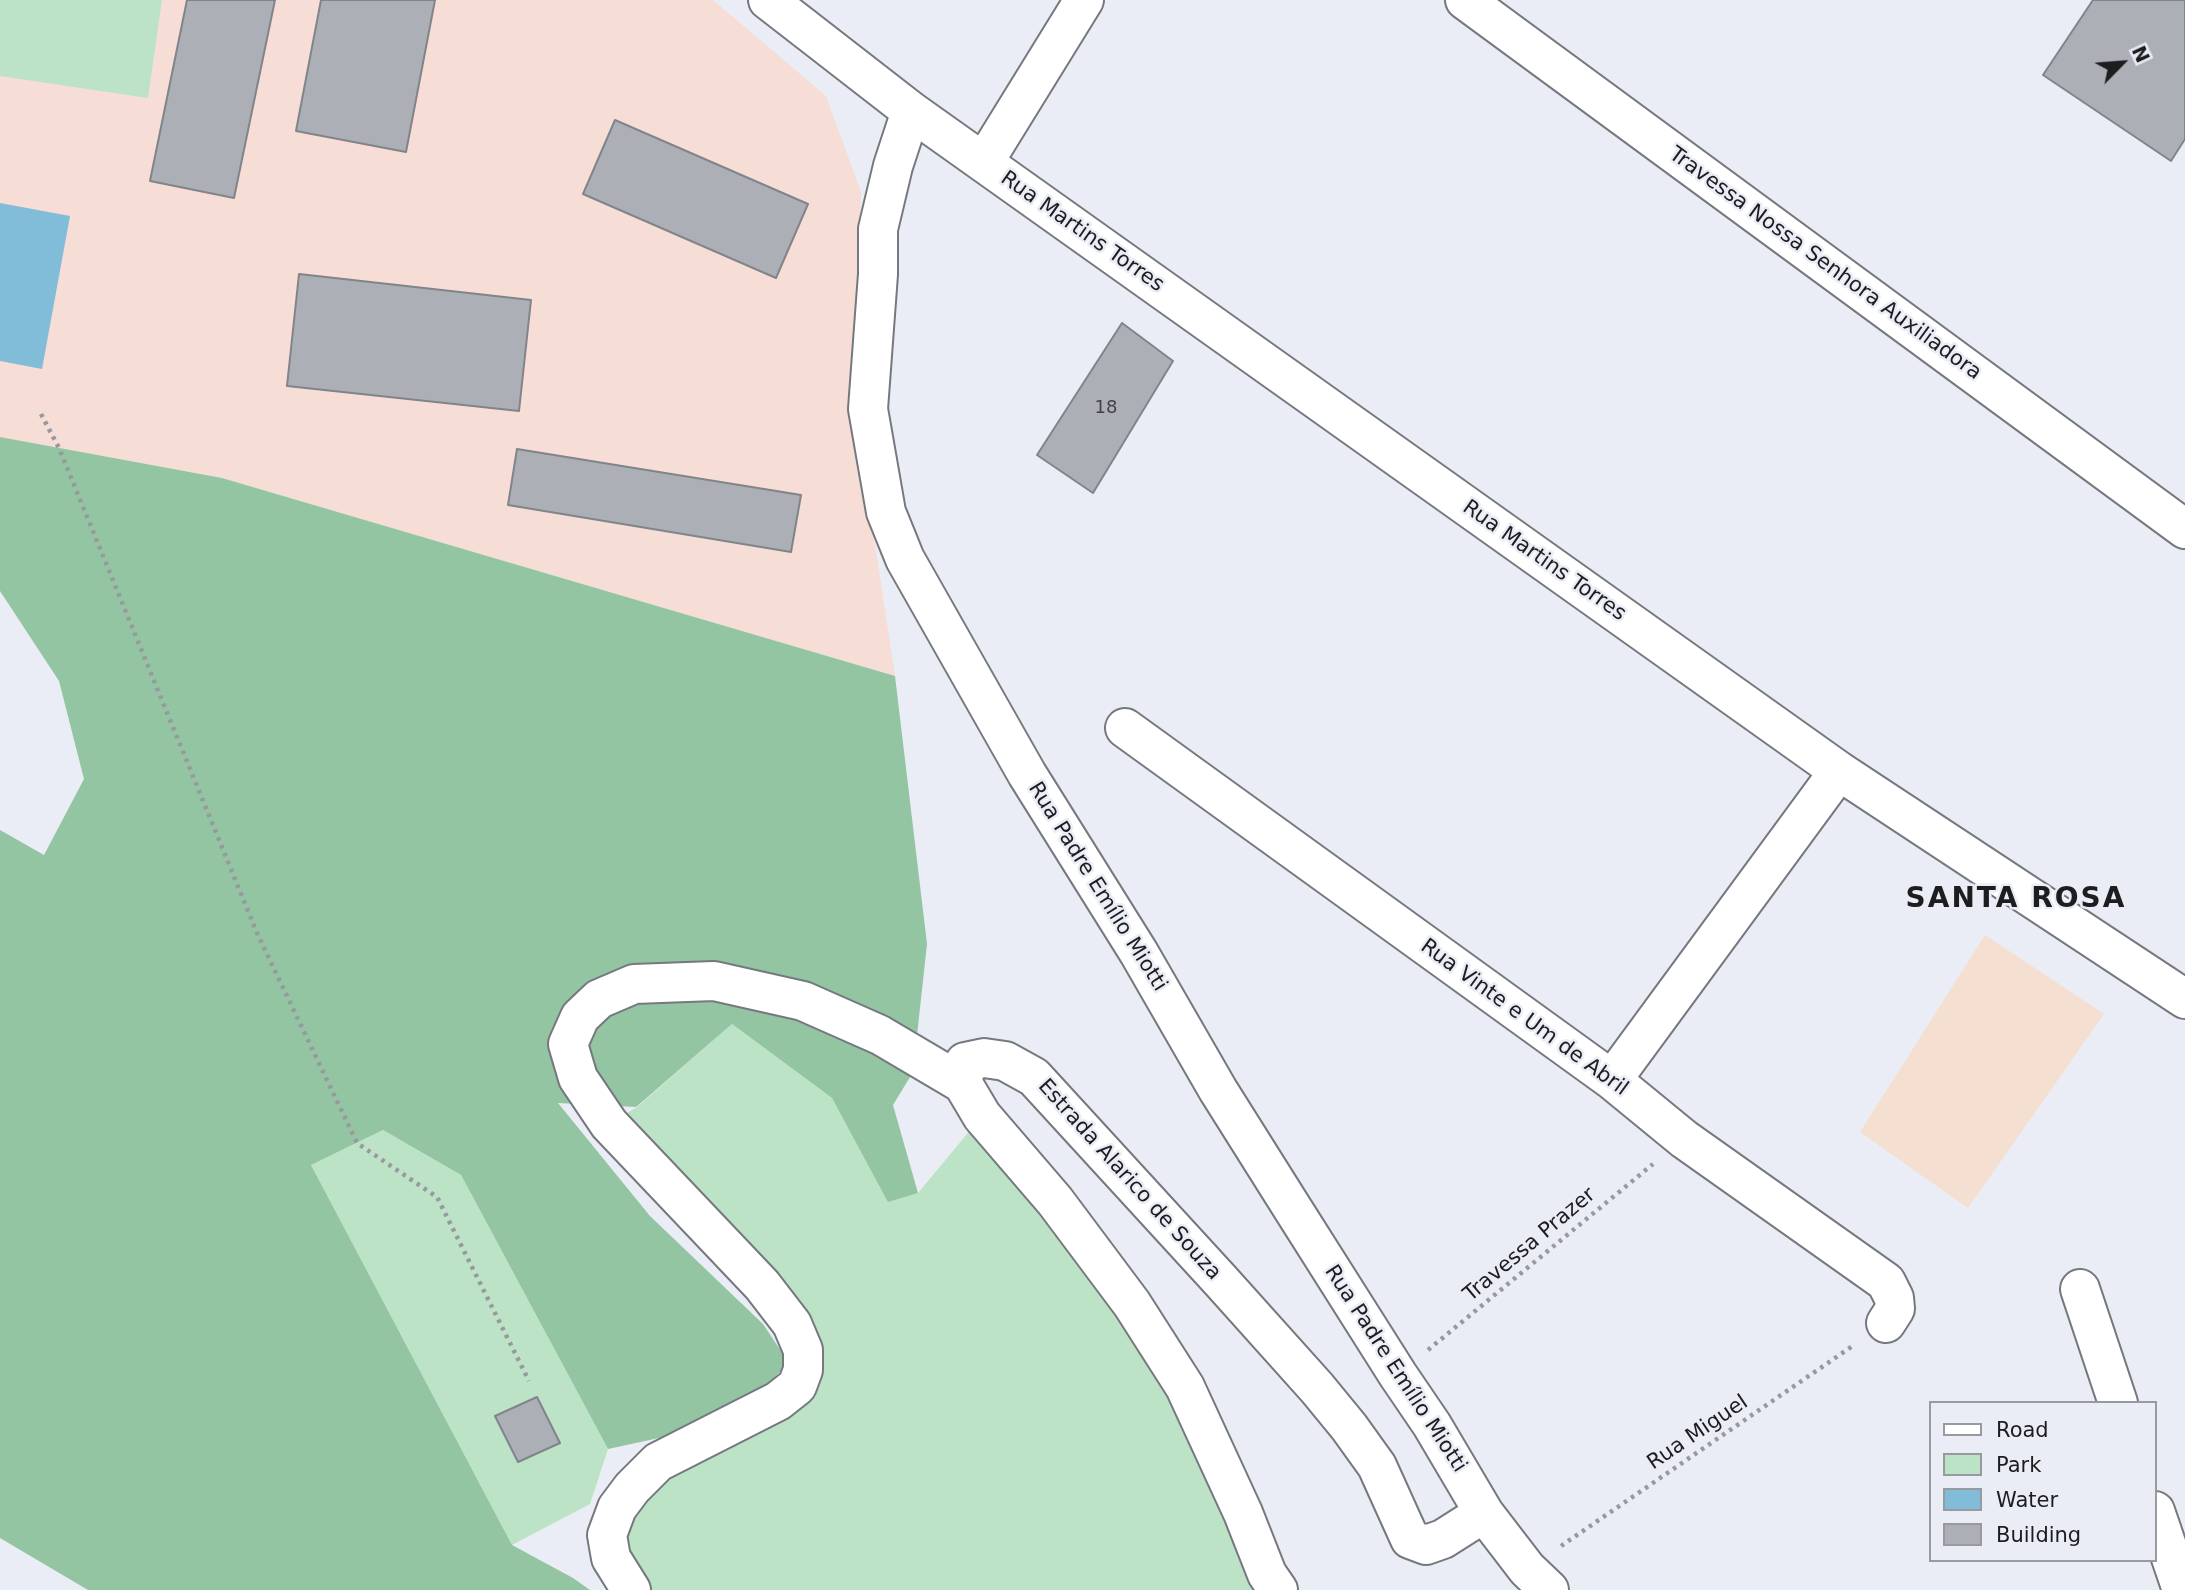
<!DOCTYPE html>
<meta charset="utf-8">
<style>
body{margin:0}
#map{position:relative;width:2185px;height:1590px;overflow:hidden;background:#eaedf5;font-family:"DejaVu Sans",sans-serif}
canvas{display:block}
.legend{position:absolute;left:1929px;top:1401px;width:228px;height:161px;box-sizing:border-box;background:#eaedf5;border:2px solid #989a9f;margin:0;padding:9px 12px;list-style:none;font-size:21px;color:#1c1d1f}
.legend li{display:flex;align-items:center;gap:14px;height:35px}
.legend b{width:35px;border:2px solid #989a9f}
.north{position:absolute;left:2087px;top:28px;width:70px;height:70px;-webkit-text-stroke:5px #eaedf5;paint-order:stroke;rotate:65deg;font-size:19px;font-weight:700;line-height:28px;text-align:center;color:#1c1d1f}
.north::after{content:'';display:block;margin:auto;width:24px;height:32px;background:#1c1d1f;clip-path:polygon(50% 0,100% 100%,50% 72%,0 100%)}
</style>
<div id="map">
<canvas width="2185" height="1590"></canvas>
<ul class="legend">
<li><b style="height:9px;background:#fff"></b>Road</li>
<li><b style="height:19px;background:#bce3c6"></b>Park</li>
<li><b style="height:19px;background:#81bdd8"></b>Water</li>
<li><b style="height:19px;background:#adafb7"></b>Building</li>
</ul>
<div class="north">N</div>
</div>
<script>
const context = document.querySelector('canvas').getContext('2d');
context.lineJoin = 'round';
function paint(path, color) { context.fillStyle = color; context.fill(path, 'evenodd'); }
const poly = rows => new Path2D(rows.map(r => 'M' + r).join(''));
function trace(path, color, width, dash) { context.strokeStyle = color; context.lineWidth = width; context.lineCap = dash ? 'butt' : 'round'; context.setLineDash(dash || []); context.stroke(path); }
function label(font, color, halo, rows, align = 'center') {
  context.font = font + ' "DejaVu Sans",sans-serif'; context.lineWidth = 5; context.setLineDash([]); context.textBaseline = 'middle'; context.strokeStyle = halo; context.fillStyle = color; for (const [text, x, y, turn = 0] of rows) {
    context.save(); context.translate(x, y); context.rotate((+turn || 0) * Math.PI / 180); context.textAlign = isNaN(turn) ? turn : align; if (halo) context.strokeText(text, 0, 0); context.fillText(text, 0, 0); context.restore();
  }
}
paint(poly([
 [0,0,713,0,826,96,861,192,856,419,895,676,222,478,0,437]
]), '#f6ddd5');
paint(poly([
 [1985,935,2104,1014,1968,1208,1860,1132]
]), '#f4dfd1');
paint(poly([
 [0,0,162,0,148,98,0,76],
 [732,1024,832,1098,889,1201,918,1193,982,1116,1132,1304,1278,1590,631,1590,617,1508,758,1412,803,1350,609,1124,637,1107],
 [383,1130,461,1175,608,1449,590,1504,512,1545,311,1165]
]), '#bce3c6');
paint(poly([
 [0,437,222,478,895,676,927,944,913,1072,893,1105,918,1193,888,1202,832,1098,732,1024,636,1107,558,1103,650,1216,763,1324,789,1363,738,1413,668,1436,608,1449,461,1175,383,1130,311,1165,512,1545,573,1578,590,1590,88,1590,0,1538,0,830,44,855,84,779,59,681,0,591]
]), '#93c5a2');
paint(poly([
 [0,203,70,216,42,369,0,361]
]), '#81bdd8');
const building = poly([
 [187,0,275,0,234,198,150,181,187,0],
 [321,0,435,0,406,152,296,131,321,0],
 [2093,0,2185,0,2185,139,2171,161,2043,75,2093,0],
 [615,120,808,204,776,278,583,194,615,120],
 [299,274,531,300,519,411,287,386,299,274],
 [1122,323,1173,361,1093,493,1037,455,1122,323],
 [517,449,801,495,791,552,508,505,517,449],
 [537,1397,560,1443,518,1462,495,1416,537,1397]
]);
paint(building, '#adafb7');
trace(building, '#81848b', 2);
const minor = poly([
 [768,0,911,111,1839,771,2185,999],
 [1465,0,2185,529],
 [911,111,893,166,878,229,878,274,868,409,886,512,905,559,1027,774,1139,953,1218,1090,1291,1206,1398,1375,1432,1425,1484,1513,1527,1569,1549,1590],
 [984,162,1084,0],
 [1125,728,1612,1080,1684,1139,1886,1282,1894,1298,1895,1309,1886,1323],
 [1612,1080,1839,771],
 [2080,1289,2118,1403],
 [2155,1511,2182,1590],
 [631,1590,611,1558,607,1535,617,1508,632,1488,658,1462,778,1401,797,1386,803,1370,803,1350,792,1324,762,1285,609,1124,578,1078,568,1044,580,1017,599,999,634,984,714,981,803,1001,880,1035,963,1084],
 [1278,1590,1267,1574,1243,1513,1185,1387,1132,1304,1055,1201,982,1116,963,1084,965,1062,984,1058,1005,1061,1034,1077,1221,1281,1317,1388,1349,1427,1377,1466,1410,1539,1426,1545,1443,1539,1484,1513]
]);
trace(minor, '#76787f', 42);
trace(poly([
 [41,414,59,448,257,933,357,1143,437,1197,529,1381],
 [1428,1350,1653,1164],
 [1561,1546,1854,1345]
]), '#97999e', 4.5, [3.5, 5]);
trace(minor, '#fff', 38);
label('18px', '#404245', null, [
 ["18",1106,408]
]);
label('21px', '#1c1d1f', '#eaedf5', [
 ["Rua Martins Torres",1082,232,35],
 ["Travessa Nossa Senhora Auxiliadora",1825,264,36],
 ["Rua Martins Torres",1544,561,35],
 ["Rua Padre Emílio Miotti",1097,887,58],
 ["Rua Vinte e Um de Abril",1524,1018,36],
 ["Estrada Alarico de Souza",1129,1180,48],
 ["Travessa Prazer",1530,1245,-40],
 ["Rua Padre Emílio Miotti",1395,1369,57],
 ["Rua Miguel",1698,1433,-34]
]);
context.letterSpacing = '2px';
label('bold 28px', '#1c1d1f', '#eaedf5', [
 ["SANTA ROSA",2016,900]
]);
context.letterSpacing = '0px';
</script>
